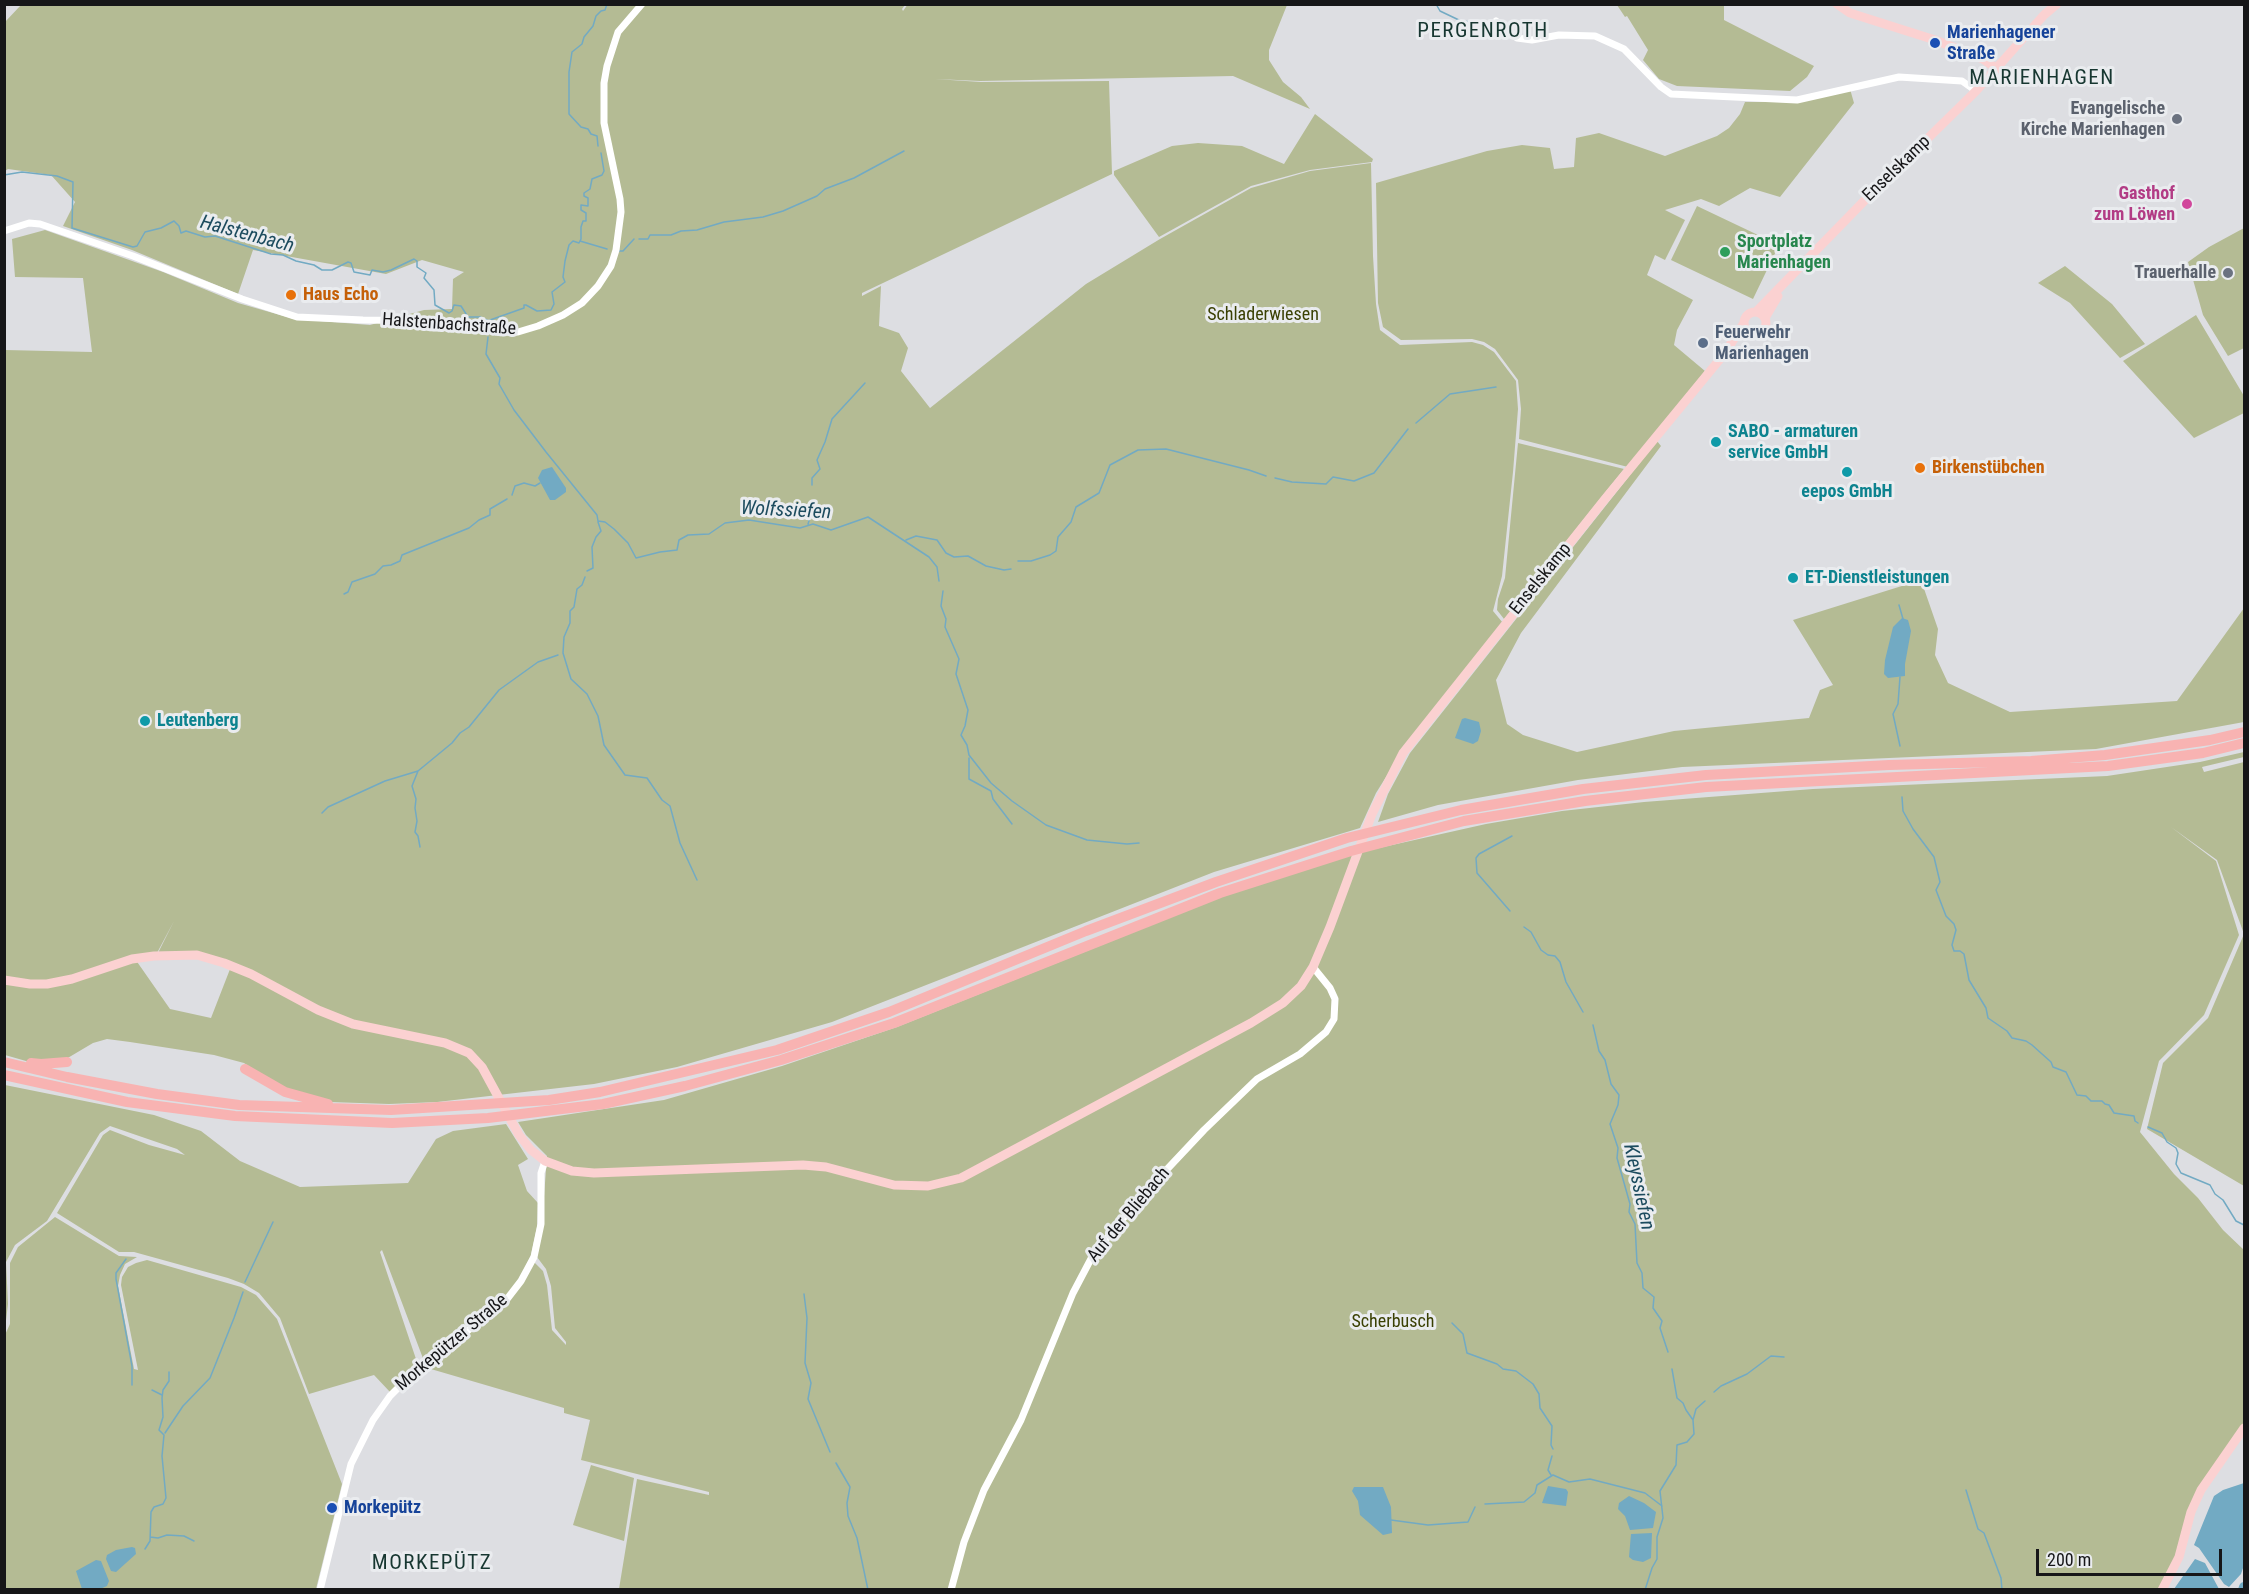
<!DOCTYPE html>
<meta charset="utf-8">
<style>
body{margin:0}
#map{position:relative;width:2249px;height:1594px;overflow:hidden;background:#dddee2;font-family:"Roboto Condensed",sans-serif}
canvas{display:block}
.frame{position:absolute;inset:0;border:6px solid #161618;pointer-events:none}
.scale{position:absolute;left:2036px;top:1549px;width:186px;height:27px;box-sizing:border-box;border:3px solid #161618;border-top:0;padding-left:8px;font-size:18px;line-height:21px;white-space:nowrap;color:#161618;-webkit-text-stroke:4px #eaecef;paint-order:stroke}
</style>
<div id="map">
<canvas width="2249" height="1594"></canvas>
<div class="frame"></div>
<div class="scale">200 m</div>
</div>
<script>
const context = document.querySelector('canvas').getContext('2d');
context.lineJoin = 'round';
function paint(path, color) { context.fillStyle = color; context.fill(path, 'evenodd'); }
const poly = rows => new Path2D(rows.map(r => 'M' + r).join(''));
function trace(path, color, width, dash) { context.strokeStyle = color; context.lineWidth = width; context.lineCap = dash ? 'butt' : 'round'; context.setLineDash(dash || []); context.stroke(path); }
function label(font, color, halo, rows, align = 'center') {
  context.font = font + ' "Roboto Condensed",sans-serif'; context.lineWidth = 6; context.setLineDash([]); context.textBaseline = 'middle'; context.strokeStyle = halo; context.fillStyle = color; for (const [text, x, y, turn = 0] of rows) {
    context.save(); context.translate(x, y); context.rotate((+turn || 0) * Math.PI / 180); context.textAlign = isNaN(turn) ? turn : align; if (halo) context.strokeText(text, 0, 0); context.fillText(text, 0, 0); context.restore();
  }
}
paint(poly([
 [908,4,1287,5,1269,50,1269,60,1283,82,1301,97,1310,109,1233,76,980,81,935,79,981,82,1109,81,1112,174,862,293,862,296,881,286,879,326,899,333,908,348,901,371,930,408,1086,284,1160,239,1251,188,1310,171,1371,163,1373,256,1376,304,1380,330,1400,345,1472,342,1483,345,1494,352,1516,381,1518,409,1513,472,1502,576,1493,611,1503,623,1401,753,1376,793,1360,828,1214,872,832,1022,677,1067,594,1084,437,1102,389,1104,330,1102,277,1085,244,1063,214,1055,130,1042,107,1039,93,1043,66,1059,33,1063,5,1055,5,350,92,352,83,278,15,277,12,239,45,230,163,272,238,303,294,319,370,325,424,310,452,309,453,279,464,272,422,260,386,274,253,250,238,294,132,250,63,226,75,202,51,175,8,169,5,171,5,22,21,5,905,5,902,9,903,11],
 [174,921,158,953,232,964,211,1018,170,1009,133,956,157,953],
 [1617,5,1724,5,1724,20,1814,66,1807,77,1790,91,1677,86,1659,79,1643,60,1648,50,1627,16,1625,17],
 [1850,89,1854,103,1780,197,1750,188,1719,206,1701,199,1665,210,1685,220,1665,260,1655,255,1647,275,1693,300,1677,330,1674,345,1705,371,1628,467,1519,439,1521,409,1518,380,1495,349,1484,342,1472,339,1401,340,1383,327,1378,303,1376,183,1487,151,1522,145,1550,148,1554,169,1574,167,1576,138,1599,133,1665,156,1717,136,1729,128,1740,114,1745,102,1799,102],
 [1315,114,1373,159,1372,162,1310,170,1251,186,1159,237,1114,175,1114,171,1172,146,1198,143,1242,146,1284,164],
 [1697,206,1779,245,1753,299,1671,260],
 [2244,228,2244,348,2228,356,2203,315,2188,262,2209,247],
 [2065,266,2112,304,2145,344,2120,358,2070,303,2038,283],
 [2196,315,2244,396,2244,413,2194,438,2123,361],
 [1657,441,1661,446,1521,633,1496,680,1507,724,1523,735,1577,752,1674,731,1809,718,1820,690,1833,685,1793,620,1921,580,1938,629,1935,655,1948,683,2010,712,2177,701,2244,608,2244,722,2096,749,1682,767,1578,780,1438,805,1378,822,1388,794,1410,753],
 [1518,443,1624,469,1504,619,1497,610,1498,599,1505,578],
 [2244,752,2244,757,2202,767,2204,772,2244,762,2244,934,2217,860,2171,827,2216,861,2239,935,2204,1015,2159,1061,2140,1132,2174,1174,2198,1198,2223,1230,2244,1250,2244,1426,2200,1489,2178,1556,2159,1589,619,1589,637,1479,709,1495,709,1492,581,1460,590,1420,564,1413,564,1408,424,1367,507,1304,534,1262,543,1271,547,1285,552,1330,566,1345,566,1342,555,1328,551,1286,546,1269,537,1257,541,1237,547,1156,526,1135,518,1122,664,1100,782,1066,897,1027,1221,897,1352,854,1486,824,1562,811,1644,802,1813,789,2107,776,2200,762],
 [2244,934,2244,1186,2147,1129,2163,1063,2208,1018],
 [5,1085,154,1115,201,1131,240,1161,300,1187,408,1183,436,1139,453,1131,506,1124,528,1159,518,1165,527,1191,538,1203,537,1227,531,1255,519,1280,503,1302,424,1361,382,1250,380,1252,416,1359,415,1370,390,1392,374,1375,309,1394,280,1318,259,1293,244,1284,228,1278,134,1252,119,1252,57,1213,103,1135,110,1130,149,1145,185,1155,177,1149,110,1126,100,1133,47,1221,15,1245,6,1262,8,1304,5,1329],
 [55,1217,119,1256,137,1257,125,1264,120,1275,118,1286,134,1369,138,1370,121,1285,122,1277,128,1267,136,1263,147,1260,241,1287,256,1295,277,1319,342,1484,316,1589,5,1590,4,1337,10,1324,10,1263,18,1247],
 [591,1465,634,1478,624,1541,573,1525]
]), '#b4bb94');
paint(poly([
 [552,467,566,488,566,492,555,500,550,500,538,478,542,470],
 [1902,618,1908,620,1911,631,1905,664,1905,676,1888,678,1884,674,1885,660,1893,627],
 [1465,718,1479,722,1481,731,1478,741,1473,744,1455,738,1462,719],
 [2244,1483,2244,1565,2241,1574,2229,1587,2224,1584,2199,1548,2194,1545,2214,1496,2223,1490],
 [1548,1486,1566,1489,1568,1492,1566,1506,1542,1503],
 [1354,1487,1383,1487,1391,1507,1392,1533,1383,1535,1360,1515,1358,1501,1352,1491],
 [1629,1496,1644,1503,1656,1512,1653,1528,1630,1530,1625,1516,1618,1509,1619,1503],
 [1652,1533,1651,1558,1643,1562,1633,1560,1629,1557,1631,1534],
 [132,1547,135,1548,136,1554,116,1572,111,1571,106,1559,107,1555,116,1550],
 [2195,1559,2205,1563,2219,1589,2174,1589],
 [96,1560,101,1561,109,1581,107,1586,100,1589,82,1589,76,1571]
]), '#72aac3');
trace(poly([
 [1436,4,1440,11,1461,21,1473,22,1481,26],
 [598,146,597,136,591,134,588,129,581,127,569,114,569,72,572,52,582,44,584,37,593,26,596,16,601,11,605,10,607,4],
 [4,175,22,172,57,176,73,182,72,228,133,247,137,246,145,232,161,228,174,221,179,226,181,233,186,231,205,237,215,236,271,254,283,255,296,261,314,265,322,270,332,270,348,262,351,263,354,272,370,275,372,270,383,272,391,270,414,259,417,261,417,267,426,273,424,278,434,290,435,305,449,313,452,311,454,305,461,306,468,317,480,317,489,321],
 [639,239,648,239,650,235,671,235,681,231,697,230,724,222,763,217,783,211,817,196,825,189,854,178,904,151],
 [580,241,607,249],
 [619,251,623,251,634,239],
 [490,320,524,308,524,305,526,305,537,311,551,310,554,304,552,292,565,282,563,277,565,261,569,245,573,241,579,243,581,239,581,227,583,221,586,221,586,213,581,210,581,205,588,206,588,198,584,196,584,193,590,189,592,179,602,175,604,171,601,153],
 [488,337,486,354,500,378,499,384,514,410,546,452,597,515,598,521,605,522,614,529,628,543,636,558,660,552,677,550,679,540,688,535,709,534,725,523,749,520,800,528,813,524,831,530,868,517,929,557,937,567,939,581],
 [1416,423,1450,394,1496,387],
 [1275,478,1292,482,1326,484,1333,477,1354,481,1374,473,1408,429],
 [812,485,812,478,820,469,817,460,825,442,832,419,865,383],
 [512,495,515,486,524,483,535,486,540,483],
 [808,524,812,511],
 [906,540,916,536,937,540,946,553,954,557,968,556,986,566,1004,570,1011,569],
 [1018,561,1031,561,1050,555,1056,551,1058,537,1071,522,1076,507,1099,493,1110,465,1138,450,1166,449,1249,470,1266,476],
 [587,571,593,568,592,547,596,537,601,531,598,522],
 [585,577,582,585,577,589,574,607,570,611,570,623,564,637,563,653,571,679,587,694,598,716,604,745,625,775,647,778,662,800,670,806,680,843,697,880],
 [943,591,941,606,946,619,945,627,959,659,956,674,968,710,965,726,961,735,967,745,969,755,991,783,1012,801,1046,825,1087,840,1127,844,1139,843],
 [344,594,348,592,352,582,375,574,383,566,391,565,400,561,402,555,469,528,479,520,490,515,490,509,507,499],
 [1899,605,1903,619],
 [1900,677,1898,704,1893,714,1900,746],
 [969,758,969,779,991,791,993,799,1012,824],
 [418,771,412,786,416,799,415,808,417,821,415,832,418,836,420,847],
 [1902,797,1903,811,1913,829,1934,857,1940,882,1936,890,1946,916,1954,924,1956,930,1952,945,1954,951,1960,951,1964,954,1969,980,1986,1008,1988,1018,2007,1031,2012,1038,2026,1041,2032,1045,2051,1062,2053,1067,2066,1072,2077,1095,2086,1096,2091,1101,2102,1101,2105,1104,2109,1105,2114,1113,2134,1116,2135,1121,2138,1123],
 [322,813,328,807,385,781,418,771,452,743,460,733,469,727,499,690,538,662,558,655],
 [1510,911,1477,873,1476,858,1479,854,1512,836],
 [1524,927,1531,932,1541,950,1548,955,1555,956,1560,962,1566,982,1583,1012],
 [1593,1025,1599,1051,1605,1060,1611,1084,1619,1095,1618,1105,1610,1124,1618,1148,1617,1158,1630,1204,1629,1212,1635,1224,1637,1263,1642,1273,1643,1288,1654,1297,1653,1308,1662,1321,1660,1328,1668,1352],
 [2148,1127,2162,1133,2167,1142,2176,1148,2178,1153,2176,1164,2181,1173,2210,1185,2215,1194,2223,1200,2236,1221,2244,1225],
 [126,1259,116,1273,116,1279,132,1366,132,1385],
 [245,1282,273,1222],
 [804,1294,807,1318,805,1363,811,1383,808,1399,830,1452],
 [1452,1323,1463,1334,1467,1353,1497,1364,1503,1369,1516,1371,1533,1384,1539,1394,1540,1408,1552,1426,1551,1445,1553,1449],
 [152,1390,162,1395],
 [1714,1392,1721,1386,1747,1374,1771,1356,1784,1357],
 [1693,1420,1696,1409,1705,1401],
 [165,1433,183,1406,210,1378,234,1318,243,1292],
 [836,1463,850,1487,847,1503,848,1516,857,1538,868,1590],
 [1551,1475,1548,1470,1552,1456],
 [1966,1490,1978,1529,1984,1533,2001,1578,2002,1590],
 [1485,1504,1524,1502,1535,1493,1537,1485,1553,1475,1569,1482,1590,1479,1645,1493,1662,1506],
 [1391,1520,1428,1525,1468,1522,1475,1507],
 [150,1537,158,1538,167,1535,184,1536,194,1541],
 [145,1549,150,1541,151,1512,154,1507,163,1504,166,1498,162,1456,164,1435,159,1430,163,1417,162,1398,163,1390,169,1381,169,1372],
 [1645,1590,1652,1568,1657,1559,1657,1537,1663,1518,1660,1491,1676,1465,1677,1445,1687,1442,1694,1434,1693,1420,1686,1410,1683,1403,1677,1398,1672,1369]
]), '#72aac3', 1.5);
trace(poly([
 [2243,1590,2244,1587]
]), '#72aac3', 10);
trace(poly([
 [1496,21,1517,38,1532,40,1559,35,1595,36,1624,49,1661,87,1671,94,1797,100,1899,77,1962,81,1976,91],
 [4,231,29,223,40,224,133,256,242,299,297,317,363,320,437,321,504,332,518,332,538,326,563,315,582,303,598,286,611,266,616,250,621,212,620,199,604,123,604,83,607,66,618,32,642,4],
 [320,1590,351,1464,373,1420,390,1396,415,1371,504,1303,521,1281,534,1257,541,1224,541,1173,545,1161],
 [951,1590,964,1542,984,1490,1021,1420,1073,1293,1093,1255,1140,1198,1204,1130,1257,1079,1300,1054,1326,1032,1334,1019,1335,999,1330,988,1313,967]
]), '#fff', 7);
trace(poly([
 [1837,4,1850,13,1935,40,1983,59,1997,69],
 [1756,312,1867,198,1976,91,2044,15,2057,4],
 '1744 323a11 11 0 1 1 22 0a11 11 0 1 1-22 0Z',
 [1765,318,1778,296],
 [4,980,30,984,47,984,72,979,132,959,154,956,197,955,224,963,251,974,318,1010,353,1024,445,1043,469,1053,482,1067,519,1135,531,1150,545,1161,572,1171,594,1173,803,1165,826,1167,894,1185,928,1186,961,1178,1251,1023,1283,1003,1301,986,1313,967,1330,927,1372,814,1403,753,1605,499,1725,353,1744,323],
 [2162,1590,2179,1557,2191,1512,2201,1490,2244,1428]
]), '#fbd1d1', 9);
trace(poly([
 [4,1062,67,1077,157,1094,239,1105,391,1110,549,1100,600,1092,777,1050,889,1012,1086,931,1216,882,1347,838,1461,810,1583,789,1706,775,1889,765,2031,761,2105,755,2210,740,2244,732],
 [31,1063,41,1064,67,1062],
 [245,1069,285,1092,328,1104],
 [4,1075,127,1102,235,1116,392,1123,488,1118,603,1104,685,1086,781,1060,894,1023,1220,893,1351,851,1464,821,1585,801,1706,787,2108,766,2203,753,2244,743]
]), '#f8b3b2', 10);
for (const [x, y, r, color] of [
 [1935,43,6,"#1a4fb4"],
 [2177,119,6,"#6b7280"],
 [2187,204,6,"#d1479c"],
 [1725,252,6,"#2e9e5b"],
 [2228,273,6,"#6b7280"],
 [291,295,6,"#e8710a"],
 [1703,343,6,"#5c6f8a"],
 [1716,442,6,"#0f9aa8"],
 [1920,468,6,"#e8710a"],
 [1847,472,6,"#0f9aa8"],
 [1793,578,6,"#0f9aa8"],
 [145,721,6,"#0f9aa8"],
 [332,1508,6,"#1a4fb4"]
]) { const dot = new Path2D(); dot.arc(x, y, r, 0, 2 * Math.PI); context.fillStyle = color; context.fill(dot); trace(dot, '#eaecef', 2); }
label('bold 18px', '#164399', '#eaecef', [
 ["Marienhagener",1947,33],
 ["Straße",1947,54],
 ["Morkepütz",344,1508]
], 'left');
label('bold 18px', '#5b616d', '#eaecef', [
 ["Evangelische",2165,109],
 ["Kirche Marienhagen",2165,130],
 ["Trauerhalle",2216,273]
], 'right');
label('18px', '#161618', '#eaecef', [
 ["Enselskamp",1897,169,-44],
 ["Halstenbachstraße",449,325,4],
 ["Enselskamp",1541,579,-51],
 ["Auf der Bliebach",1129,1215,-50],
 ["Morkepützer Straße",452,1343,-40]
]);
label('bold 18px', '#b23c85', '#eaecef', [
 ["Gasthof",2175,194],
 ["zum Löwen",2175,215]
], 'right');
label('bold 18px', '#27864d', '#eaecef', [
 ["Sportplatz",1737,242],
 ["Marienhagen",1737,263]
], 'left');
label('bold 18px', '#c56008', '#eaecef', [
 ["Haus Echo",303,295],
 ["Birkenstübchen",1932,468]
], 'left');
label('18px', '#3a4002', '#eaecef', [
 ["Schladerwiesen",1263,315],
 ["Scherbusch",1393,1322]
]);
label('bold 18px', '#4e5e75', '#eaecef', [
 ["Feuerwehr",1715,333],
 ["Marienhagen",1715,354]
], 'left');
label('bold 18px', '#0d838f', '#eaecef', [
 ["SABO - armaturen",1728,432],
 ["service GmbH",1728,453],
 ["eepos GmbH",1847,492,"center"],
 ["ET-Dienstleistungen",1805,578],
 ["Leutenberg",157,721]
], 'left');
label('italic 20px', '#1c4b5e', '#eaecef', [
 ["Halstenbach",247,235,15],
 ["Wolfssiefen",786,511,3],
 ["Kleyssiefen",1638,1187,78]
]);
context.letterSpacing = '1.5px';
label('21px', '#173731', '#eaecef', [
 ["PERGENROTH",1483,32],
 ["MARIENHAGEN",2042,79],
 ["MORKEPÜTZ",432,1564]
]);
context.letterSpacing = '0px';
</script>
